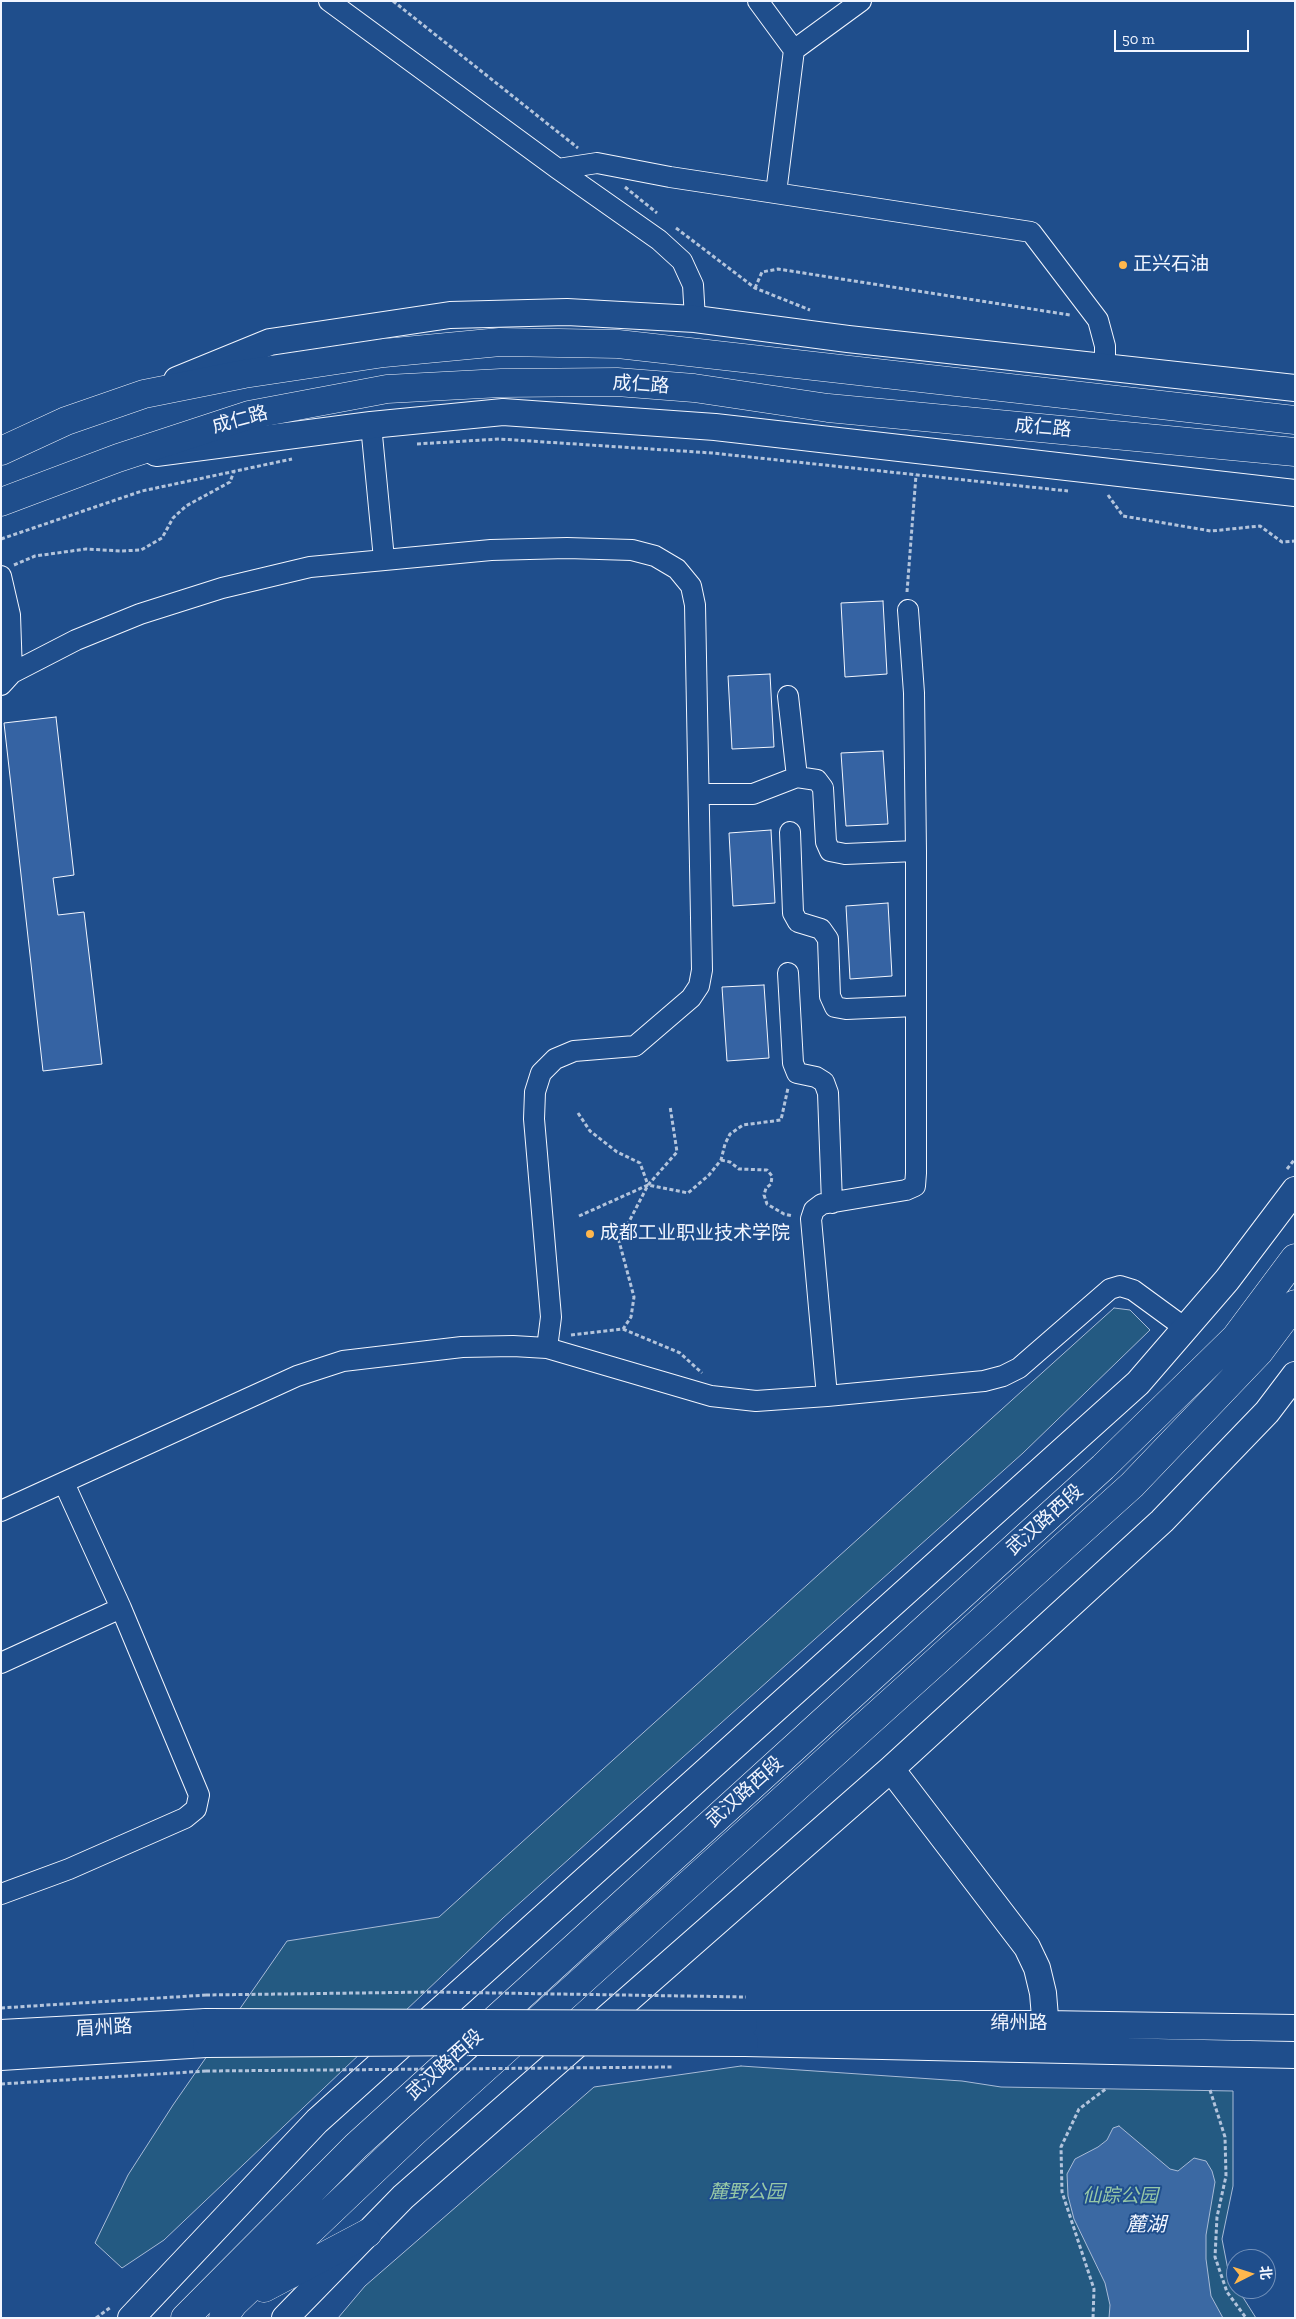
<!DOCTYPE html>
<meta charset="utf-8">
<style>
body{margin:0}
#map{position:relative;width:1296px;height:2319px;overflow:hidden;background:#1f4e8c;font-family:"Zilla Slab","Noto Sans SC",serif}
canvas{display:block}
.frame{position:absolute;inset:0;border:2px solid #f2f6ff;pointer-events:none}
.north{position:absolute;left:1226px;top:2249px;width:50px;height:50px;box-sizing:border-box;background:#1f4e8c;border:1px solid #7391ba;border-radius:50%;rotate:85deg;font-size:14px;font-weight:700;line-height:20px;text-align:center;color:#f2f6ff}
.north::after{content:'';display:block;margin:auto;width:18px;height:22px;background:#ffb74d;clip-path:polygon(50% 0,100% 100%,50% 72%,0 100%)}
.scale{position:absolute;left:1114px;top:30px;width:135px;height:22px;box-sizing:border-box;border:2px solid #f2f6ff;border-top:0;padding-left:6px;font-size:15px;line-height:18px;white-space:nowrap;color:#f2f6ff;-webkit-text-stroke:4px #1f4e8c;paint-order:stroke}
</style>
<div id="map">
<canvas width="1296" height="2319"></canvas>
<div class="frame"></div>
<div class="north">北</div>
<div class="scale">50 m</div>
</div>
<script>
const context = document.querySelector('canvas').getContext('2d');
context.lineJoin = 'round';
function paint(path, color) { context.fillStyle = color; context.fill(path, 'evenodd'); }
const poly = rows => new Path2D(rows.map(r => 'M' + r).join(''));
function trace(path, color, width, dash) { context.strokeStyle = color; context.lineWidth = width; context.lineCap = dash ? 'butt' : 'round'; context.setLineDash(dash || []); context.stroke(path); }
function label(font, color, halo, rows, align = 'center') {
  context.font = font + ' "Zilla Slab","Noto Sans SC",serif'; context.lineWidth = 4; context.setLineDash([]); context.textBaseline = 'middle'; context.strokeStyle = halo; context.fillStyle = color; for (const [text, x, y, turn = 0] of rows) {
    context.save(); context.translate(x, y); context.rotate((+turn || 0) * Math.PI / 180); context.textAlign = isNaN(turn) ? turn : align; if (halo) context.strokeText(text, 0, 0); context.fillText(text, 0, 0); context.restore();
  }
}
const green = poly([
 [1114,1308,1130,1310,1150,1330,1023,1453,503,1918,164,2240,122,2268,95,2243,128,2175,173,2105,287,1941,439,1917,1114,1308],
 [741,2066,962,2081,1001,2087,1233,2091,1233,2186,1222,2239,1229,2275,1256,2318,338,2318,365,2286,594,2087,741,2066]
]);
paint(green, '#245a82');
trace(green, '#a8bbd7', 1);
const water = poly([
 [1119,2126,1170,2169,1178,2171,1194,2158,1206,2161,1212,2171,1215,2182,1206,2235,1206,2259,1211,2296,1223,2318,1109,2318,1110,2305,1105,2283,1074,2219,1068,2196,1067,2174,1075,2159,1098,2147,1107,2140,1113,2128,1119,2126]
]);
paint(water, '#3b69a3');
trace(water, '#a8bbd7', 1);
const building = poly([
 [883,601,887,674,845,677,841,603,883,601],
 [770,674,774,747,732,749,728,676,770,674],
 [56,717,74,875,53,878,58,915,84,912,102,1064,43,1071,4,723,56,717],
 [883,751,888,824,846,826,841,753,883,751],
 [771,830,775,903,733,906,729,833,771,830],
 [888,903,892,976,850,979,846,906,888,903],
 [764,985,769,1058,727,1061,722,987,764,985]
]);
paint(building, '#3563a3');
trace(building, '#f2f6ff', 1);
const minor = poly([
 [329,1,558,169,659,240,682,261,693,285,695,319],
 [758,1,794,50,861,1],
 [558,169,597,163,670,177,1031,232,1098,320,1105,346,1105,367],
 [776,193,794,50],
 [371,425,384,559],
 [1,576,10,615,12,673],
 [1,685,12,673,76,640,140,614,222,588,310,567,491,550,567,548,632,550,655,556,677,569,691,586,695,605,702,970,699,986,691,998,635,1046,574,1051,555,1059,541,1073,535,1092,534,1119,551,1317,547,1348],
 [788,696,797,777,817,780,823,788,826,842,830,851,845,854,916,851],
 [699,794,753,794,797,777],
 [790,832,793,913,798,922,821,929,828,939,830,996,835,1007,846,1009,916,1006],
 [788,973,793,1063,797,1073,816,1077,824,1082,828,1093,832,1203],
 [827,1396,811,1219,814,1210,822,1204,906,1190,915,1186,916,1173,916,851,914,693,908,610],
 [1,1511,297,1376,343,1361,462,1347,513,1346,547,1348,711,1396,756,1401,827,1396,984,1381,1003,1376,1019,1368,1110,1289,1120,1286,1133,1290,1185,1328],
 [1,1663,121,1608],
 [1,1894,69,1869,185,1818,196,1809,199,1795,121,1608,64,1483]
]);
const major = poly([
 [177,380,270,342,450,315,567,312,695,319,848,339,1295,388],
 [156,453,371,425,503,412,715,427,1295,493],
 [891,1769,1027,1947,1037,1968,1043,1993,1047,2041],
 [744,2024,1046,2024,1295,2028],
 [1,2033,206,2022],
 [745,2043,1295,2055],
 [1,2057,206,2044],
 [131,2318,317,2121,1138,1383,1227,1280,1295,1190],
 [285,2318,403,2197,891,1769,1162,1521,1267,1412,1295,1375]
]);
const highway = poly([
 [1,451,66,421,144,394,244,374,384,353,500,342,618,344,1295,420],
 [1,502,118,458,249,415,387,389,501,383,617,382,694,388,828,408,1295,452],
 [264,2288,368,2233],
 [185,2318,356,2146,1103,1467,1236,1337,1295,1258],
 [223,2318,234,2303,414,2132,1132,1485,1259,1352,1295,1304]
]);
trace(minor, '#f2f6ff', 22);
trace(major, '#f2f6ff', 28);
trace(highway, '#f2f6ff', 29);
trace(poly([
 [393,1,578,148],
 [625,187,657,213],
 [676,228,755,288,810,310],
 [755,288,762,272,778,269,1070,315],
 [417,444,499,439,712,453,1068,491],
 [1108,495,1123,516,1211,531,1260,526,1282,542,1295,541],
 [1,539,142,491,292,459],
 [14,565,35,556,86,549,121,551,141,550,162,538,173,518,186,506,230,482,234,471],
 [907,592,916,475],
 [578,1113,590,1131,617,1152,640,1163,648,1185],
 [721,1160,730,1162,739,1169,767,1170,772,1176,771,1184,766,1188,764,1195,767,1204,784,1214,793,1216],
 [1287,1169,1295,1159],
 [579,1216,648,1185,688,1193,709,1175,721,1160,725,1144,730,1134,743,1125,781,1120,788,1088],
 [623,1329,680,1353,702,1373],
 [571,1335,623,1329,631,1317,634,1297,619,1241,648,1185,677,1152,670,1106],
 [1,2008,206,1995],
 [1,2084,206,2071],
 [1210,2090,1225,2137,1226,2176,1217,2217,1215,2257,1227,2292,1246,2318],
 [96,2318,111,2307],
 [1093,2318,1094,2289,1062,2192,1061,2147,1079,2109,1107,2088]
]), '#b3c4dc', 3, [4, 2.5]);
trace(minor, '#1f4e8c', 20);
trace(major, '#1f4e8c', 26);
trace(highway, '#1f4e8c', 28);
const majorBridge = poly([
 [206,2022,744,2024],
 [206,2044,477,2042,745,2043]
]);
trace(majorBridge, '#f2f6ff', 28, []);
trace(poly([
 [206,1995,433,1992,746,1997],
 [206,2071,673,2067]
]), '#b3c4dc', 3, [4, 2.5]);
trace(majorBridge, '#1f4e8c', 26);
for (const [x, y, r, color] of [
 [1123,265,5,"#ffb74d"],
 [590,1234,5,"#ffb74d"]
]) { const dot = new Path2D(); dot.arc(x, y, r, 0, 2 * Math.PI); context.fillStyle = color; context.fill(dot); trace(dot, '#1f4e8c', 2); }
label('19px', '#f2f6ff', '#1f4e8c', [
 ["正兴石油",1133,265],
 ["成都工业职业技术学院",600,1234]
], 'left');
label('19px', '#f2f6ff', '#1f4e8c', [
 ["成仁路",641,385,4],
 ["成仁路",240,420,-15],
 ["成仁路",1043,428,5],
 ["武汉路西段",1045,1520,-42],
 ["武汉路西段",745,1792,-42],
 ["绵州路",1019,2024],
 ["眉州路",104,2028,-3],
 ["武汉路西段",445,2065,-42]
]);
label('italic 19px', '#97c8a6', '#1f4e8c', [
 ["麓野公园",747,2193],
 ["仙踪公园",1120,2197]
]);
label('italic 20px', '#f2f6ff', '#1f4e8c', [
 ["麓湖",1146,2225]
]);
</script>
